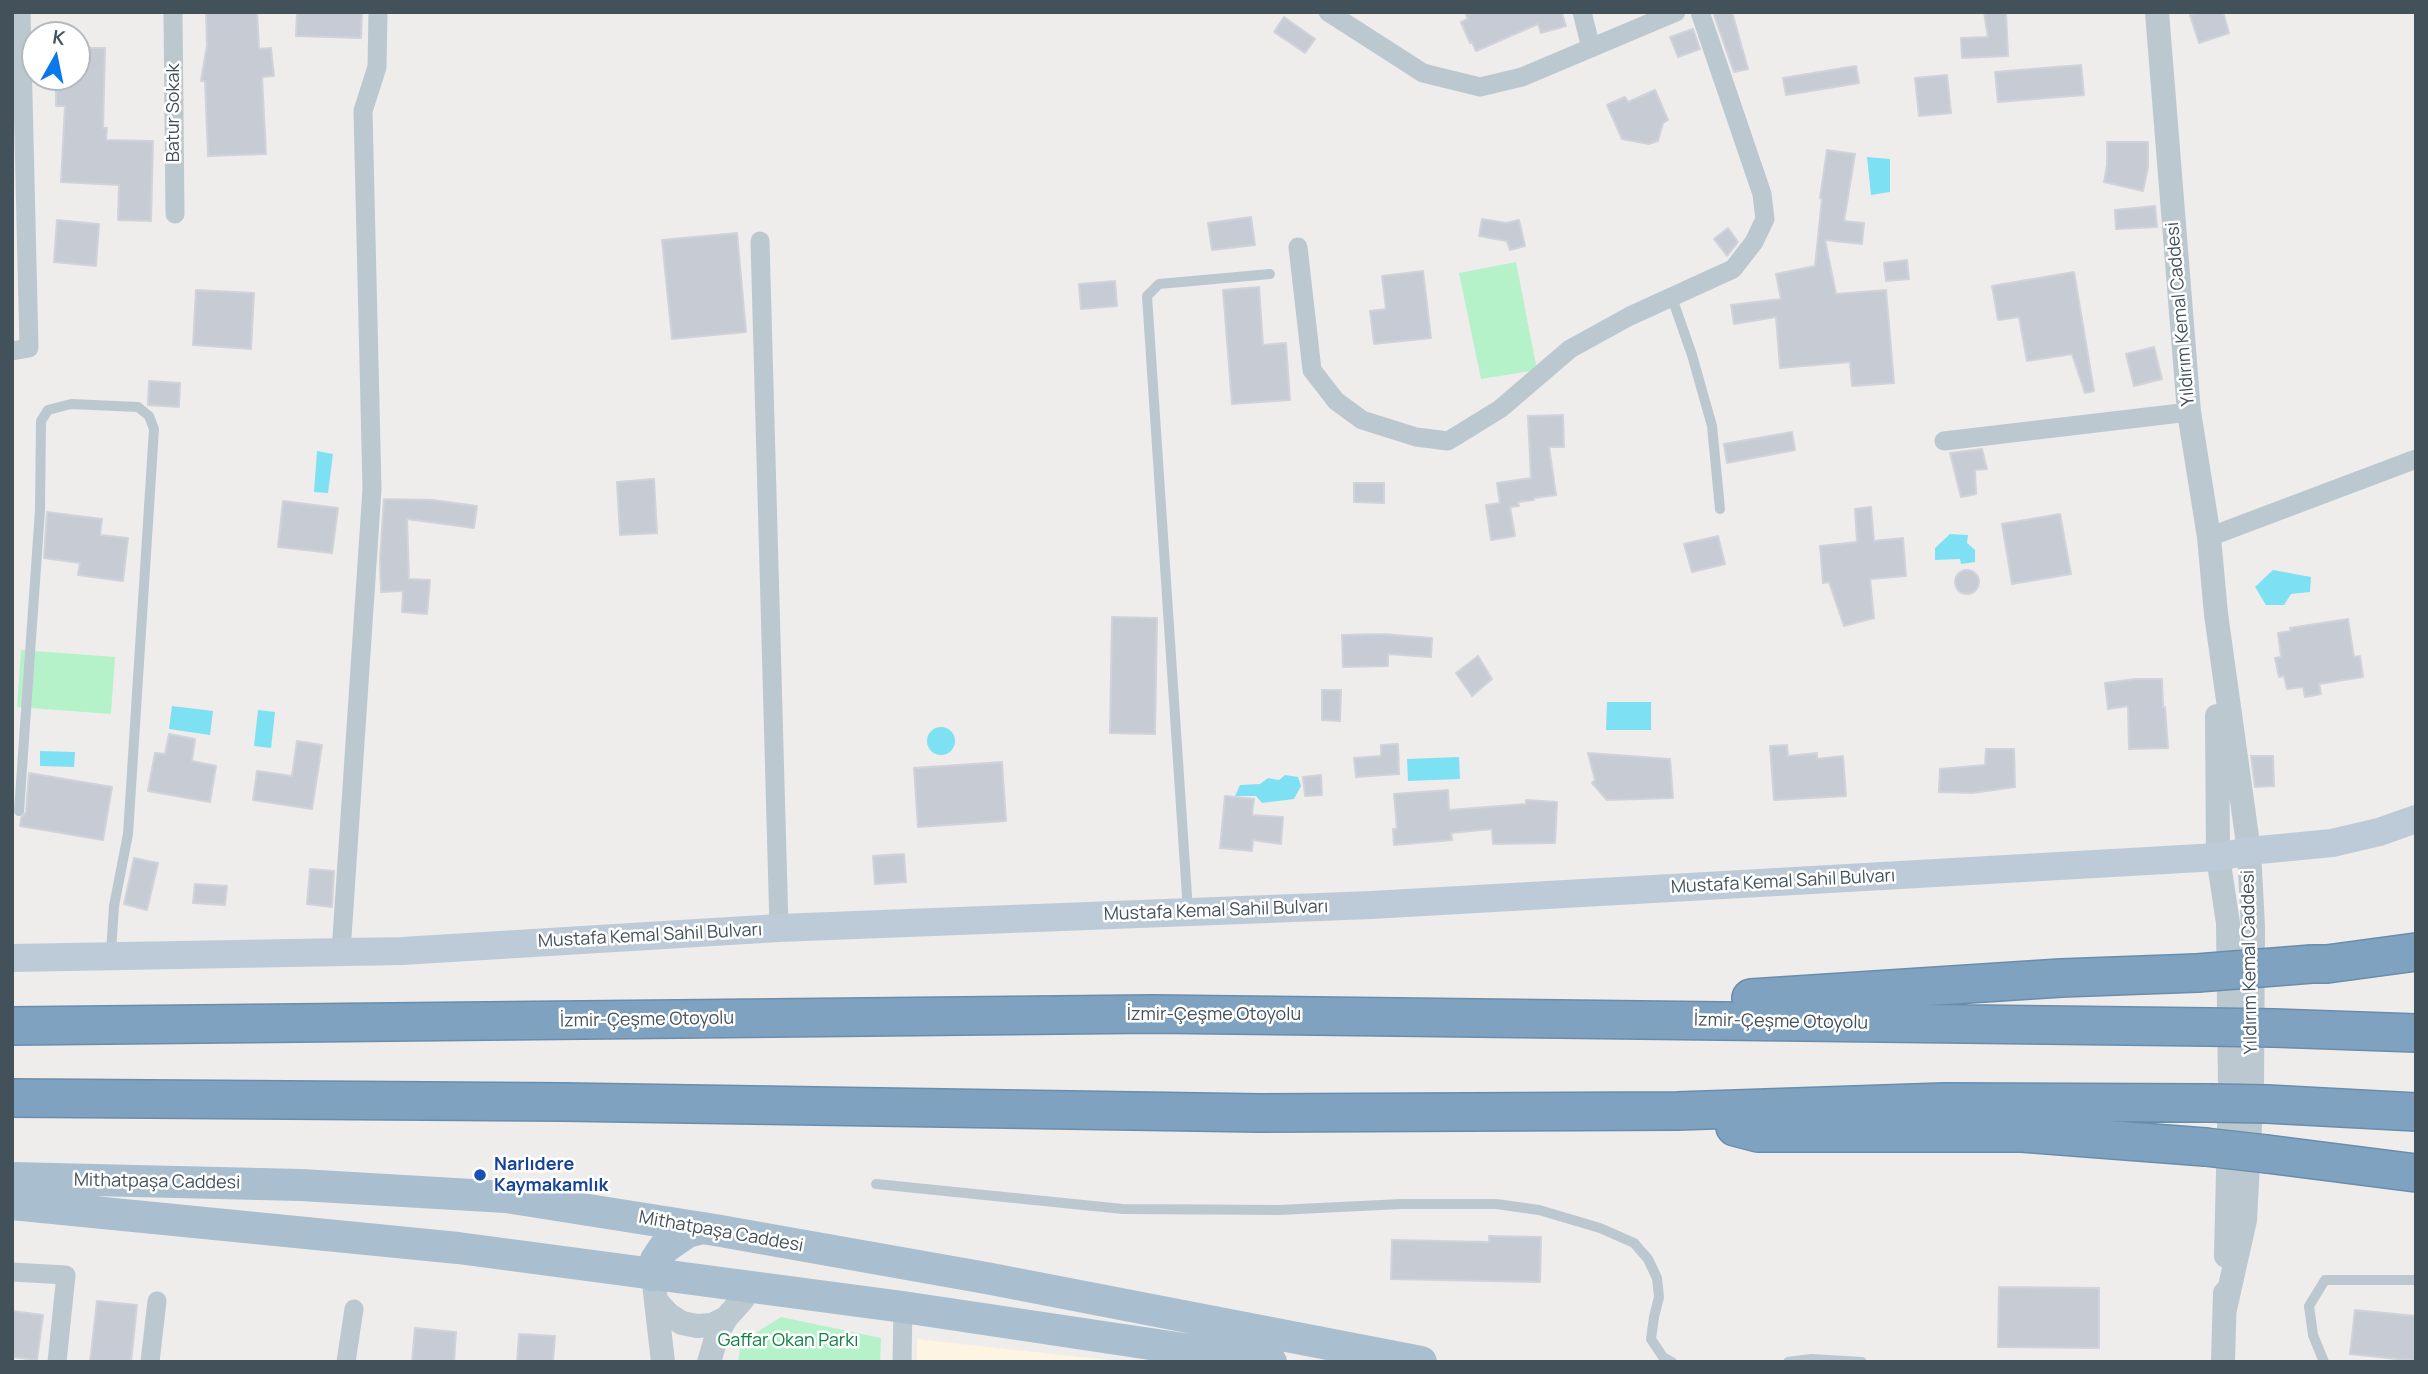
<!DOCTYPE html>
<meta charset="utf-8">
<style>
body{margin:0}
#map{position:relative;width:2428px;height:1374px;overflow:hidden;background:#efecec;font-family:Manrope,sans-serif}
canvas{display:block}
.frame{position:absolute;inset:0;border:14px solid #43515b;pointer-events:none}
.north{position:absolute;left:21px;top:21px;width:70px;height:70px;box-sizing:border-box;background:#fff;border:2px solid #b4b9bd;border-radius:50%;rotate:9deg;font-size:19px;font-weight:700;line-height:28px;text-align:center;color:#43515b}
.north::after{content:'';display:block;margin:auto;width:24px;height:32px;background:#0978ed;clip-path:polygon(50% 0,100% 100%,50% 72%,0 100%)}
</style>
<div id="map">
<canvas width="2428" height="1374"></canvas>
<div class="frame"></div>
<div class="north">K</div>
</div>
<script>
const context = document.querySelector('canvas').getContext('2d');
context.lineJoin = 'round';
function paint(path, color) { context.fillStyle = color; context.fill(path, 'evenodd'); }
const poly = rows => new Path2D(rows.map(r => 'M' + r).join(''));
function trace(path, color, width, dash) { context.strokeStyle = color; context.lineWidth = width; context.lineCap = dash ? 'butt' : 'round'; context.setLineDash(dash || []); context.stroke(path); }
function label(font, color, halo, rows, align = 'center') {
  context.font = font + ' Manrope,sans-serif'; context.lineWidth = 5; context.setLineDash([]); context.textBaseline = 'middle'; context.strokeStyle = halo; context.fillStyle = color; for (const [text, x, y, turn = 0] of rows) {
    context.save(); context.translate(x, y); context.rotate((+turn || 0) * Math.PI / 180); context.textAlign = isNaN(turn) ? turn : align; if (halo) context.strokeText(text, 0, 0); context.fillText(text, 0, 0); context.restore();
  }
}
paint(poly([
 [917,1339,1016,1350,1127,1362,917,1362]
]), '#fdf4e2');
paint(poly([
 [1516,262,1537,370,1481,379,1459,273],
 [21,650,115,657,111,714,17,707],
 [781,1317,881,1338,880,1362,738,1362,741,1342]
]), '#b5f2ca');
paint(poly([
 [1867,157,1890,159,1890,192,1871,195],
 [317,451,333,454,328,493,314,492],
 [1950,534,1968,535,1967,543,1975,550,1975,562,1961,564,1960,559,1935,560,1935,548],
 [2273,570,2311,577,2310,592,2291,594,2284,605,2266,605,2255,587],
 [1607,702,1651,702,1651,730,1606,730],
 [172,706,213,711,210,735,169,729],
 [258,710,275,712,271,748,254,746],
 '927 741a14 14 0 1 1 28 0a14 14 0 1 1-28 0Z',
 [40,751,75,752,74,767,40,766],
 [1459,757,1460,779,1408,781,1407,759],
 [1285,775,1298,777,1301,786,1294,799,1262,803,1256,796,1235,796,1240,785,1260,784,1268,778,1279,780]
]), '#7ee1f3');
const building = poly([
 [206,12,257,12,259,49,271,48,274,76,262,77,266,154,208,156,205,81,201,81,207,45,206,12],
 [297,12,362,12,361,38,296,36,297,12],
 [1465,12,1566,12,1562,14,1566,26,1541,33,1538,24,1476,51,1472,42,1470,43,1461,22,1468,19,1465,12],
 [1713,12,1732,12,1748,69,1734,72,1713,12],
 [1984,12,2006,12,2008,56,1962,58,1961,38,1988,37,1984,12],
 [2200,12,2223,12,2229,33,2199,43,2190,15,2200,12],
 [1284,17,1315,39,1305,53,1274,32,1284,17],
 [1693,29,1700,49,1678,57,1670,37,1693,29],
 [77,48,105,48,103,128,107,128,106,140,153,141,151,221,118,220,119,185,61,182,65,106,56,106,56,77,77,77,77,48],
 [2081,65,2084,95,1998,102,1995,72,2081,65],
 [1856,66,1859,83,1786,95,1783,78,1856,66],
 [1947,75,1951,113,1919,116,1915,78,1947,75],
 [1655,90,1668,120,1663,123,1658,141,1649,144,1622,139,1607,105,1625,97,1628,102,1655,90],
 [2107,142,2148,142,2148,167,2143,191,2104,182,2107,165,2107,142],
 [1827,150,1855,154,1844,221,1864,223,1862,244,1825,240,1836,294,1886,290,1894,383,1852,386,1850,362,1780,368,1776,317,1734,324,1731,305,1781,299,1776,274,1815,266,1822,199,1820,198,1827,150],
 [2155,206,2157,227,2116,229,2115,210,2155,206],
 [1251,217,1255,245,1212,250,1208,223,1251,217],
 [1482,219,1506,223,1519,220,1525,246,1510,250,1507,241,1479,236,1482,219],
 [57,220,99,224,96,266,54,262,57,220],
 [1728,228,1738,242,1727,256,1714,239,1728,228],
 [737,233,746,332,672,339,662,240,737,233],
 [1907,260,1909,279,1886,281,1884,263,1907,260],
 [1423,271,1431,338,1374,344,1370,311,1386,309,1382,276,1423,271],
 [2074,272,2094,391,2085,393,2072,354,2027,361,2019,317,1998,320,1992,286,2074,272],
 [1115,281,1117,306,1081,309,1079,284,1115,281],
 [1259,287,1263,345,1286,343,1290,400,1232,404,1223,290,1259,287],
 [196,290,254,293,251,349,193,345,196,290],
 [2154,347,2162,379,2134,386,2126,354,2154,347],
 [149,381,180,383,179,407,148,405,149,381],
 [1563,415,1564,447,1549,447,1556,495,1534,498,1534,500,1518,502,1519,506,1510,507,1515,536,1491,540,1486,505,1500,503,1497,483,1531,478,1528,416,1563,415],
 [1792,432,1795,450,1727,463,1724,444,1792,432],
 [1982,449,1987,469,1975,470,1976,494,1961,497,1950,453,1982,449],
 [654,479,657,533,620,535,617,482,654,479],
 [1354,483,1384,483,1384,503,1354,502,1354,483],
 [384,499,432,500,477,506,474,528,407,519,409,579,430,580,427,614,402,612,403,591,381,592,380,560,384,499],
 [283,501,338,508,332,553,278,547,283,501],
 [1871,507,1874,541,1903,538,1906,576,1870,579,1874,618,1844,626,1829,582,1823,583,1820,546,1857,542,1855,509,1871,507],
 [47,512,102,519,100,535,128,538,123,581,78,575,80,563,44,558,47,512],
 [2060,514,2071,574,2012,584,2002,524,2060,514],
 [1718,536,1725,564,1692,572,1684,544,1718,536],
 '1955 582a12 12 0 1 1 24 0a12 12 0 1 1-24 0Z',
 [1112,617,1157,618,1155,734,1110,733,1112,617],
 [2348,619,2354,657,2360,656,2363,677,2319,684,2321,694,2305,697,2303,687,2287,689,2284,676,2279,677,2275,658,2281,657,2278,633,2291,631,2290,628,2348,619],
 [1383,634,1432,638,1431,657,1388,654,1388,666,1343,667,1342,635,1383,634],
 [1478,656,1492,679,1472,696,1456,673,1478,656],
 [2135,679,2162,679,2163,707,2165,707,2168,748,2129,749,2128,706,2108,709,2105,683,2135,679],
 [1322,690,1341,690,1340,721,1322,720,1322,690],
 [169,734,195,739,192,761,216,766,210,802,148,791,155,753,165,754,169,734],
 [297,741,322,745,312,809,253,800,257,771,292,776,297,741],
 [1398,744,1399,774,1356,777,1354,758,1381,756,1381,745,1398,744],
 [1787,745,1788,756,1817,753,1817,759,1843,756,1846,796,1774,800,1770,746,1787,745],
 [1986,749,2014,749,2015,787,1972,793,1939,792,1940,769,1985,765,1986,749],
 [1588,753,1670,759,1673,798,1607,800,1592,783,1595,780,1588,753],
 [2251,756,2273,756,2274,786,2255,787,2251,756],
 [1002,762,1006,821,918,827,914,768,1002,762],
 [29,773,112,787,103,840,20,826,21,818,26,812,29,773],
 [1321,775,1322,795,1305,796,1303,777,1321,775],
 [1448,790,1449,810,1526,804,1526,800,1557,802,1555,843,1493,844,1492,829,1451,833,1452,840,1394,845,1393,829,1397,829,1394,794,1448,790],
 [1225,796,1254,799,1252,815,1283,817,1281,844,1253,840,1252,851,1220,848,1225,796],
 [904,854,906,882,875,884,873,856,904,854],
 [134,858,158,863,147,910,124,904,134,858],
 [310,869,334,871,332,907,307,904,310,869],
 [195,884,227,886,225,905,193,903,195,884],
 [1489,1236,1541,1237,1540,1282,1391,1279,1392,1240,1489,1242,1489,1236],
 [1999,1287,2099,1288,2099,1348,1998,1347,1999,1287],
 [97,1301,137,1305,131,1362,90,1362,97,1301],
 [2355,1310,2416,1316,2416,1361,2350,1354,2355,1310],
 [12,1311,43,1315,37,1360,12,1357,12,1311],
 [415,1328,456,1332,454,1362,412,1362,415,1328],
 [519,1334,555,1336,553,1362,517,1362,519,1334]
]);
paint(building, '#c7cbd3');
trace(building, '#d0d3d9', 2);
const motorway = poly([
 [2312,964,2327,964,2416,952],
 [1751,998,2061,978,2197,973],
 [12,1026,1153,1014,2208,1027],
 [2274,1028,2416,1033],
 [12,1098,563,1102,1260,1113,1677,1111,1944,1102,2209,1103],
 [2267,1104,2416,1112],
 [1735,1127,1758,1133,2022,1133,2205,1147],
 [2267,1154,2416,1173]
]);
trace(motorway, '#6a8dac', 40);
trace(poly([
 [1672,298,1692,355,1712,426,1720,509],
 [19,811,40,510,41,421,48,410,71,404,138,407,149,416,154,429,128,834,114,906,111,952],
 [1188,911,1147,296,1159,284,1270,274],
 [876,1184,1123,1209,1279,1210,1401,1204,1496,1204,1539,1210,1600,1228,1634,1243,1648,1259,1657,1278,1659,1297,1654,1317,1651,1339,1663,1357,1672,1362],
 [1788,1362,1811,1359,1862,1362],
 [2324,1362,2313,1335,2309,1306,2325,1280,2416,1280]
]), '#bbc8d0', 10);
trace(poly([
 [173,12,175,214],
 [1328,12,1423,73,1480,87,1522,77,1676,12],
 [1582,12,1591,48],
 [760,241,779,928],
 [1298,247,1312,370,1336,401,1362,420,1416,437,1448,441,1500,409,1570,349,1630,316,1733,269,1754,242,1765,219,1762,194,1700,12],
 [12,351,29,348,21,12],
 [1944,441,2189,412],
 [2209,537,2416,459],
 [341,952,372,489,363,111,377,67,378,12],
 [12,1272,66,1275,57,1362],
 [150,1362,157,1301],
 [346,1362,354,1309],
 [902,1362,903,1307]
]), '#bbc8d0', 19);
trace(poly([
 [2157,12,2189,412,2209,537,2216,614,2249,851,2253,927,2252,1089,2245,1220,2225,1309],
 [2217,716,2218,857,2228,923,2230,1088,2226,1256],
 [653,1275,663,1362],
 [657,1302,669,1315,682,1323,697,1326,712,1325,726,1318],
 [709,1362,718,1332,726,1318,743,1299,747,1287],
 [2223,1362,2225,1293]
]), '#bbc8d0', 24);
trace(poly([
 [12,958,402,951,779,928,1371,905,2218,857,2249,851,2332,843,2379,832,2416,819]
]), '#bdcbd8', 28);
trace(poly([
 [12,1178,301,1185,506,1197,715,1230,986,1278,1421,1362],
 [12,1204,458,1248,903,1307,1271,1362],
 [653,1275,656,1260,664,1248,687,1232,703,1228]
]), '#a9bece', 32);
trace(motorway, '#7fa2c1', 37);
const motorwayBridge = poly([
 [2197,973,2312,964],
 [2208,1027,2274,1028],
 [2209,1103,2267,1104],
 [2205,1147,2267,1154]
]);
trace(motorwayBridge, '#6a8dac', 40, []);
trace(motorwayBridge, '#7fa2c1', 37);
for (const [x, y, r, color] of [
 [480,1175,7,"#1a4fb4"]
]) { const dot = new Path2D(); dot.arc(x, y, r, 0, 2 * Math.PI); context.fillStyle = color; context.fill(dot); trace(dot, '#fff', 2.5); }
label('18px', '#43515b', '#fff', [
 ["Batur Sokak",174,113,-90],
 ["Yıldırım Kemal Caddesi",2181,314,-95],
 ["Mustafa Kemal Sahil Bulvarı",1783,882,-3],
 ["Mustafa Kemal Sahil Bulvarı",1216,911,-2],
 ["Mustafa Kemal Sahil Bulvarı",650,936,-3],
 ["Yıldırım Kemal Caddesi",2250,962,-91],
 ["İzmir-Çeşme Otoyolu",1214,1015],
 ["İzmir-Çeşme Otoyolu",647,1020,-1],
 ["İzmir-Çeşme Otoyolu",1781,1022,1],
 ["Mithatpaşa Caddesi",157,1182,1],
 ["Mithatpaşa Caddesi",721,1232,10]
]);
label('bold 18px', '#164399', '#fff', [
 ["Narlıdere",494,1165],
 ["Kaymakamlık",494,1186]
], 'left');
label('18px', '#0e8242', '#fff', [
 ["Gaffar Okan Parkı",788,1341]
]);
</script>
